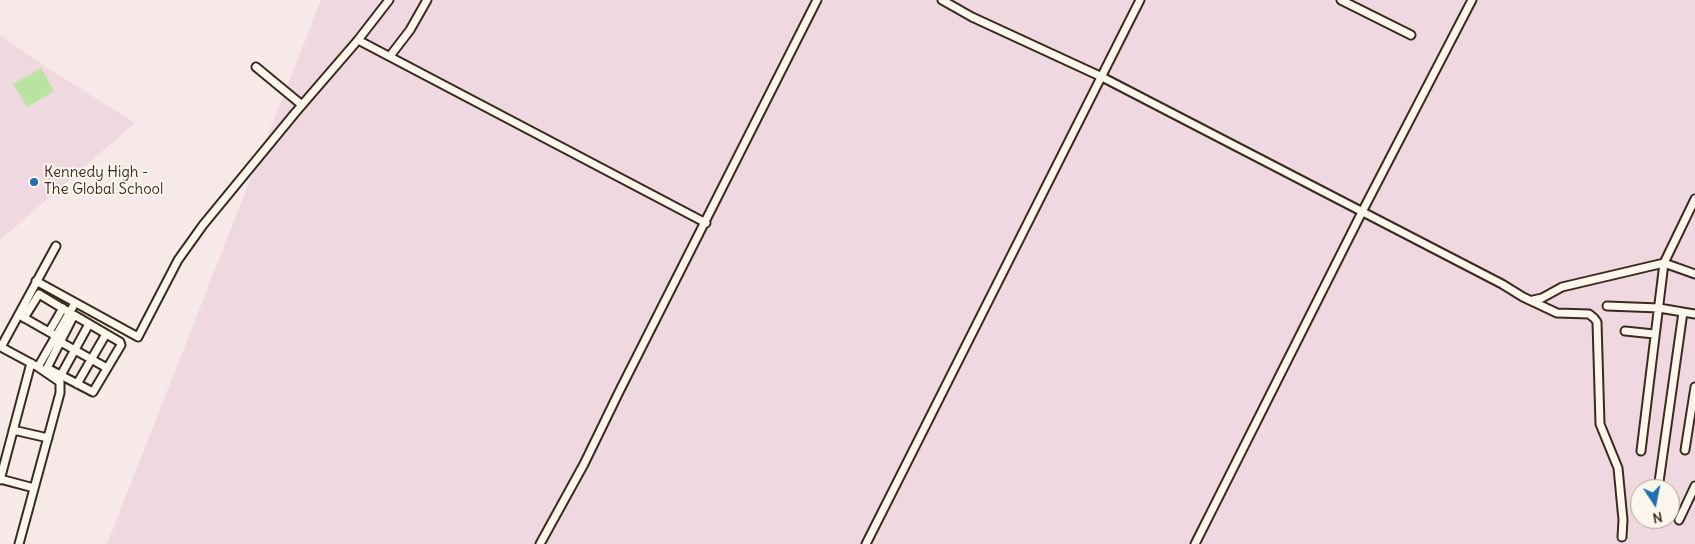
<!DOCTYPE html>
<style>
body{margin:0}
#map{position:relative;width:1695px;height:544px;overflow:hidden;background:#f6e9e7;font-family:Delius,sans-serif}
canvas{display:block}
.north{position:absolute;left:1630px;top:479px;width:50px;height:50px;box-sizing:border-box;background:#fbf7ec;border:1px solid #aea59a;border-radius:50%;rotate:169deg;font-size:14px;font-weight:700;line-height:20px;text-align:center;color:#3b2a1e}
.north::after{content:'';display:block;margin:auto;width:18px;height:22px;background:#1f6fb2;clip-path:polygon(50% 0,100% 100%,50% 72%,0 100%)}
</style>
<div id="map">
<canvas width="1695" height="544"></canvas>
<div class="north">N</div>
</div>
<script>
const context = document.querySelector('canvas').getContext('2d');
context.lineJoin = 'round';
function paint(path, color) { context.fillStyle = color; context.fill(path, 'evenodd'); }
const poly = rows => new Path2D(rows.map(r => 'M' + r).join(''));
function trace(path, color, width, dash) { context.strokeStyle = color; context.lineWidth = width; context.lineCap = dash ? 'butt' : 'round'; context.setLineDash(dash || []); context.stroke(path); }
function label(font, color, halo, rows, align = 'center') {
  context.font = font + ' Delius,sans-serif'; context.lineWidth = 4; context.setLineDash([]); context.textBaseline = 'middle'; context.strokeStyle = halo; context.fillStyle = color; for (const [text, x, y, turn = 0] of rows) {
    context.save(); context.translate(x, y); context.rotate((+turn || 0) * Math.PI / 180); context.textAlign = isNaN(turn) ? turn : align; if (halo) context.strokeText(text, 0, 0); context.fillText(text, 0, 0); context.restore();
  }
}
paint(poly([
 [321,0,1695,0,1695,544,107,544],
 [1640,489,1670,489,1670,519,1640,519],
 [0,35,35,60,135,123,0,240]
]), '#f0d8e1');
paint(poly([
 [41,68,54,91,27,107,13,84]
]), '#bae3a0');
const minor = poly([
 [942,0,972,17,1102,77,1502,284,1523,297,1557,313,1589,314,1594,318,1597,322,1600,424,1618,468,1623,520,1622,537],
 [1341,0,1411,35],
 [358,40,706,223],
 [390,56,410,30,427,0],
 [256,67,302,105],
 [56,246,1,347,38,367,75,303],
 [36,281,138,337,178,260,203,225,295,113,358,40,389,0],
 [1533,300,1542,298,1562,287,1664,263,1695,274],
 [1607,306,1659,308,1695,314],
 [74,315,120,342,121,345,93,392,47,368,74,315],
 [21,316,56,336],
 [24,318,39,294,72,314],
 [1625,331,1654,334],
 [49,332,63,308],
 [57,340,107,368],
 [61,375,89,324],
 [77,384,106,334],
 [13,430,48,438],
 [1685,450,1695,387],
 [1641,451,1664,263,1695,199],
 [0,479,34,488],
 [0,480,31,363],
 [1658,489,1683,312],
 [1679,520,1695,486],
 [19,544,60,393,60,382,38,367],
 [540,544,584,464,619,392,817,0],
 [866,544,1140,0],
 [1195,544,1362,212,1472,0]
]);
trace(minor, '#3b2a1e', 11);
trace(minor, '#fbf7ec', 7);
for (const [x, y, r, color] of [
 [34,182,5,"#1f6fb2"]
]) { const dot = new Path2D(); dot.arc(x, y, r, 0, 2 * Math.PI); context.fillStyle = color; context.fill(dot); trace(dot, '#fbf7ec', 2); }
label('15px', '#3b2a1e', '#fbf7ec', [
 ["Kennedy High -",44,173],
 ["The Global School",44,190]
], 'left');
</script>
